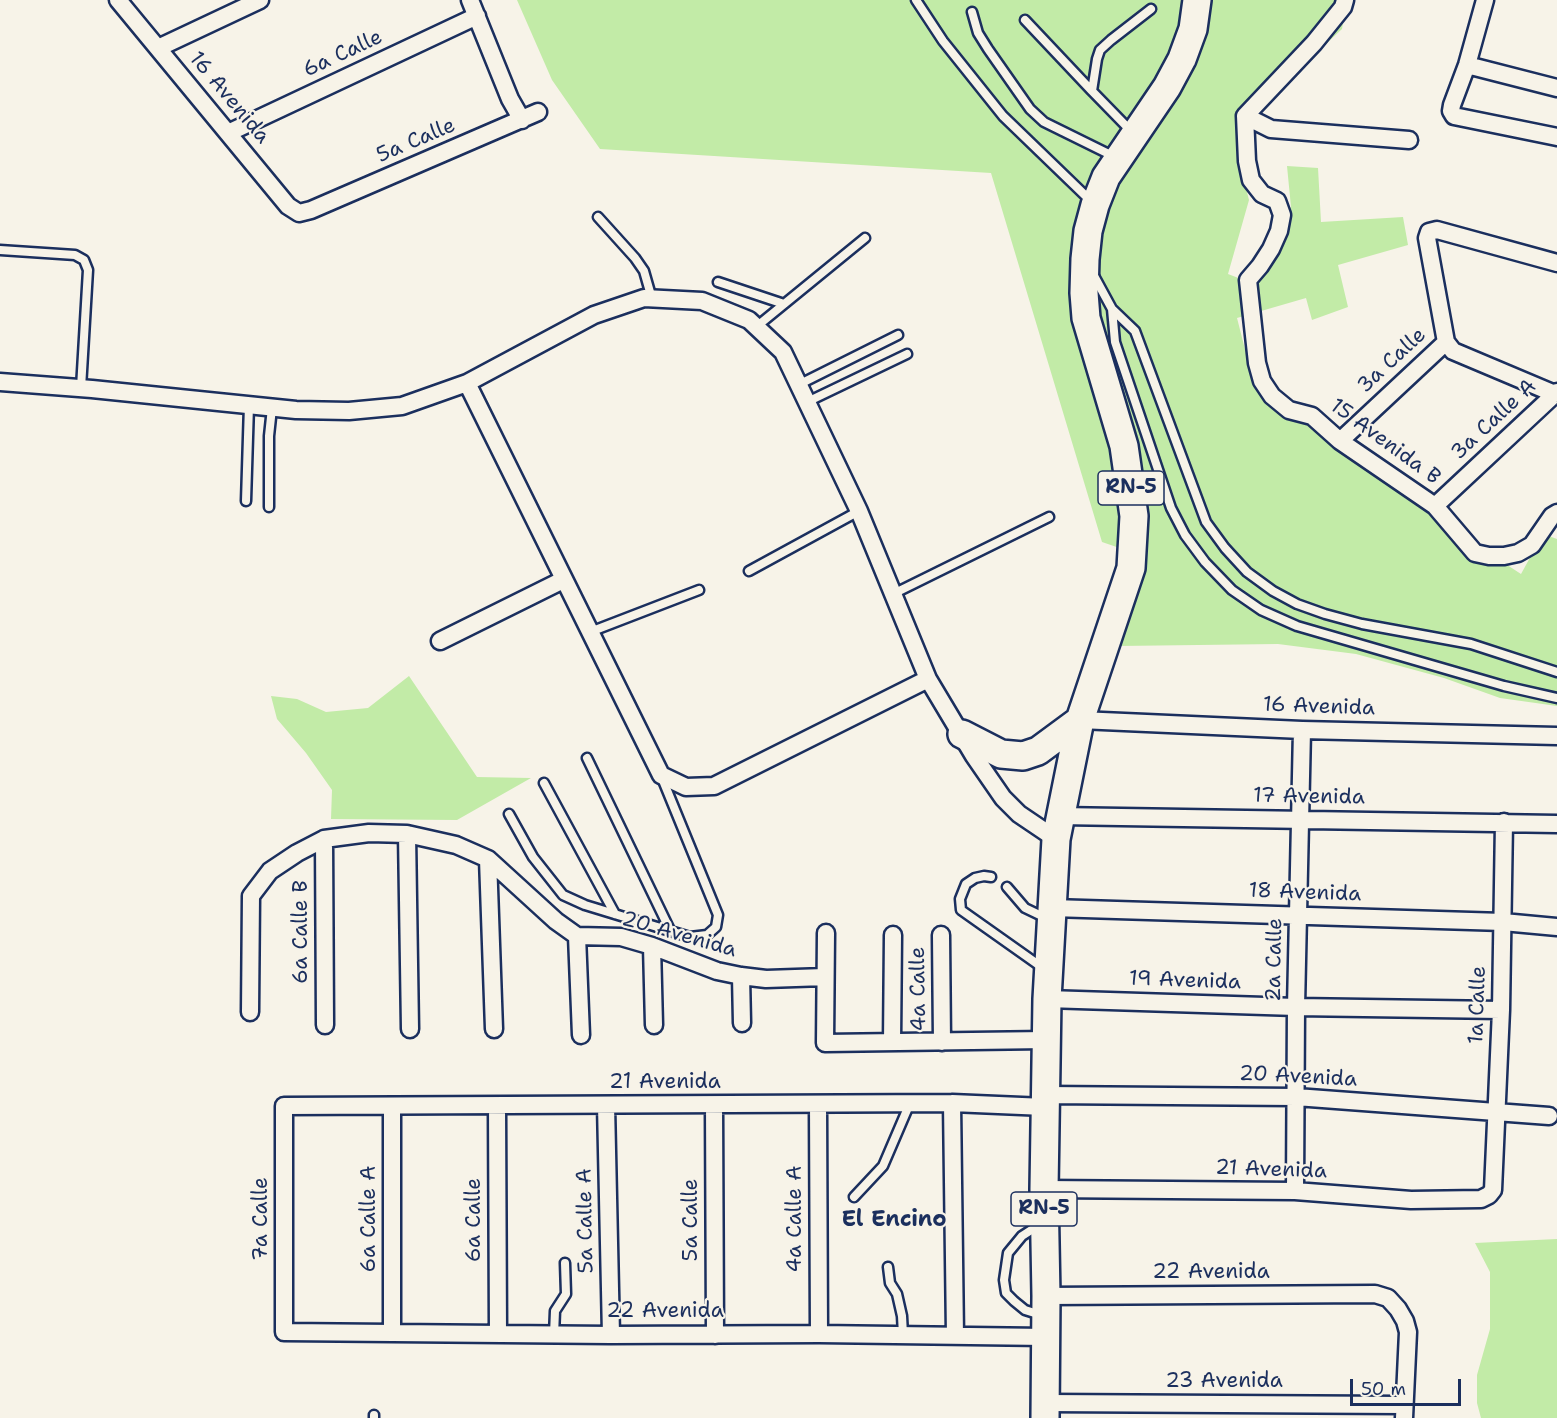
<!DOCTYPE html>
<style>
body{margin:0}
#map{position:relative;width:1557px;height:1418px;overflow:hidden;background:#f7f3e8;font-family:"Shantell Sans",sans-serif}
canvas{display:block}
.scale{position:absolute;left:1350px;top:1379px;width:111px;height:27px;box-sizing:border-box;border:3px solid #1b2f5e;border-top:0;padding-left:8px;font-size:18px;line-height:21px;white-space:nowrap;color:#1b2f5e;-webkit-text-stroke:4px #f7f3e8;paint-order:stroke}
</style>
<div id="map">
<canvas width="1557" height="1418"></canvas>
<div class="scale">50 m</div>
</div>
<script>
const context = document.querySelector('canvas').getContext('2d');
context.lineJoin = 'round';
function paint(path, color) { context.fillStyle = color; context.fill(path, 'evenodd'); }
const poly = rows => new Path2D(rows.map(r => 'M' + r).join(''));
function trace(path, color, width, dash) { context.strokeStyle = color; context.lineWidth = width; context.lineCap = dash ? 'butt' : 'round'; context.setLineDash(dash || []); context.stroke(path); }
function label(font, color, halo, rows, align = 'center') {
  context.font = font + ' "Shantell Sans",sans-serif'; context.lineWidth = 4.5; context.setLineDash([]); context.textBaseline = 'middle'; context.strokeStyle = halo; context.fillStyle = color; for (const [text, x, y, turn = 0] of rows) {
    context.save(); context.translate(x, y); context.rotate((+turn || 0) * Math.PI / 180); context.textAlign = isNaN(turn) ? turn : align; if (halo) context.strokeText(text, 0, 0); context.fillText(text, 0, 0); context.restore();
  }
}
paint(poly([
 [517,0,1345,0,1346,4,1342,29,1251,114,1243,176,1249,200,1228,274,1241,279,1291,207,1287,166,1318,168,1321,222,1403,217,1408,245,1338,265,1348,307,1312,320,1306,298,1237,318,1250,369,1272,402,1306,422,1435,518,1521,574,1543,534,1557,539,1557,706,1500,698,1444,678,1356,654,1278,644,1118,646,1140,555,1102,542,991,173,600,149,552,80],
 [409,676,477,777,531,778,457,820,331,819,332,790,306,753,277,719,271,696,297,699,326,712,368,708],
 [1557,1239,1557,1418,1481,1418,1477,1403,1477,1375,1490,1329,1490,1272,1475,1243]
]), '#c2eba7');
const lane = poly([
 [916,0,943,41,1003,116,1092,202],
 [972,12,978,33,988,49,1030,109,1044,122,1115,157],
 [1025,20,1092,91],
 [1132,132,1092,91,1097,59,1100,50,1111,40,1151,9],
 [598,217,635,258,644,271,652,299],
 [0,250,75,255,84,260,88,270,81,388],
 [1093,274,1112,309,1135,331,1206,522,1225,548,1247,572,1273,591,1297,604,1325,614,1362,624,1471,644,1557,672],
 [718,282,784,304],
 [1112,309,1115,342,1171,508,1185,535,1205,562,1232,590,1261,610,1297,626,1504,686,1557,698],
 [756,327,865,238],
 [798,385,898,335],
 [807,402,907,354],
 [246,501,249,405],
 [269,507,269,436,272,408],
 [749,571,859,511],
 [893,594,1049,517],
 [590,632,699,590],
 [587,758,670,930],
 [544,783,615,914],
 [509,814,533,857,563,895,585,905,690,937,707,935,716,927,718,915,662,778],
 [991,877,984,876,975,878,966,884,960,899,961,910,1043,968],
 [1007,887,1025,908,1048,919],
 [854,1197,883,1166,910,1103],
 [1039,1225,1022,1236,1008,1253,1004,1280,1006,1293,1014,1301,1025,1310,1041,1315],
 [888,1267,890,1283,897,1294,902,1316,903,1335],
 [554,1335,555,1311,566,1294,565,1263],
 [374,1415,374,1418]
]);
const street = poly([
 [118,0,288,206,299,213,311,210,538,112],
 [470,0,510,99,522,120],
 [1345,0,1343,7,1314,43,1245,116,1247,161,1251,180,1262,194,1277,201,1282,215,1279,231,1271,249,1260,266,1248,280,1257,363,1262,381,1272,396,1289,410,1312,416,1340,441,1435,506,1475,553,1489,556,1504,556,1518,553,1532,545,1552,516,1557,513],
 [1485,0,1467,65,1452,105,1451,111,1454,116,1557,137],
 [158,48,260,0],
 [1467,65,1557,88],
 [1245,116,1271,129,1409,140],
 [228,133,477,16],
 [1446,342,1453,351,1555,394],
 [0,382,92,389,296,410,349,411,402,406,467,383,594,315,644,298,702,301,749,320,783,352,859,511,928,679,974,756,1003,798,1019,814,1056,839],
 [467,383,661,775,686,787,714,786,928,679],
 [1340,441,1446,342,1427,238,1429,232,1437,230,1557,263],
 [1435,506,1557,392],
 [440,641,563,580],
 [1080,720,1302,730,1557,736],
 [1059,816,1557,824],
 [407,834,410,1029],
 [324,839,325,1025],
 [488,859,494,1029],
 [1052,908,1503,922,1557,927],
 [826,933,825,1043,1046,1040],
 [941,935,942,1042],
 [577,936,581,1035],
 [652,946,654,1025],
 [741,976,742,1023],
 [1047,999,1296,1007,1501,1010],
 [250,1012,251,896,270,871,297,853,324,839,369,833,407,834,456,845,488,859,556,921,577,936,621,937,652,946,717,971,741,976,766,979,825,977],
 [892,1042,893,935],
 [1045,1095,1296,1097,1549,1116],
 [952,1103,955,1336],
 [606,1105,611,1335],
 [714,1105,715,1335],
 [818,1105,819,1334],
 [392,1106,392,1333],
 [497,1106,498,1334],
 [1045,1107,952,1103,284,1106,284,1332,611,1335,819,1334,1046,1337],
 [1044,1189,1295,1191,1411,1200,1481,1199,1489,1195,1493,1190,1501,1010,1504,822],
 [1295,1191,1296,1007,1302,730],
 [1046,1296,1375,1294,1388,1298,1398,1309,1405,1321,1408,1332,1404,1418],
 [1045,1403,1403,1405]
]);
const primary = poly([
 [962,734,1001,754,1023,756,1038,751,1080,720],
 [1045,1418,1046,1296,1044,1189,1047,999,1056,839,1080,720,1131,568,1134,516,1124,446,1086,318,1084,293,1085,259,1088,231,1095,205,1106,177,1167,87,1182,59,1193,29,1197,0]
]);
trace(lane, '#1b2f5e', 13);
trace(street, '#1b2f5e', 21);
trace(primary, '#1b2f5e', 32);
trace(lane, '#f7f3e8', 8);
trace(street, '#f7f3e8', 16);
trace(primary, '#f7f3e8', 27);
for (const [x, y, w] of [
 [1131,488,66],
 [1044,1209,66]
]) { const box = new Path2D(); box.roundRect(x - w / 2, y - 17, w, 34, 4.5); context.fillStyle = '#f7f3e8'; context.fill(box); trace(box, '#1b2f5e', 1.5); }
label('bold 20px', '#1b2f5e', null, [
 ["RN-5",1131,488],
 ["RN-5",1044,1209]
]);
label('21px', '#1b2f5e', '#f7f3e8', [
 ["6a Calle",343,54,-25],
 ["16 Avenida",229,98,50],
 ["5a Calle",416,141,-23],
 ["3a Calle",1392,361,-43],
 ["3a Calle A",1494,420,-43],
 ["15 Avenida B",1385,442,36],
 ["16 Avenida",1319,707,2],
 ["17 Avenida",1309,797,1],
 ["18 Avenida",1305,893,2],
 ["6a Calle B",302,932,-90],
 ["20 Avenida",679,935,16],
 ["2a Calle",1275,960,-89],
 ["19 Avenida",1185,981,2],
 ["4a Calle",919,989,-91],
 ["1a Calle",1478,1005,-88],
 ["20 Avenida",1298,1077,3],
 ["21 Avenida",665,1083],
 ["21 Avenida",1271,1170,2],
 ["7a Calle",262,1219,-90],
 ["6a Calle A",370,1219,-90],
 ["4a Calle A",796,1219,-90],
 ["6a Calle",475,1220,-90],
 ["5a Calle",692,1220,-90],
 ["5a Calle A",586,1221,-91],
 ["22 Avenida",1211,1273],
 ["22 Avenida",665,1312],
 ["23 Avenida",1224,1382]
]);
label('bold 22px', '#1b2f5e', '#f7f3e8', [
 ["El Encino",894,1220]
]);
</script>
